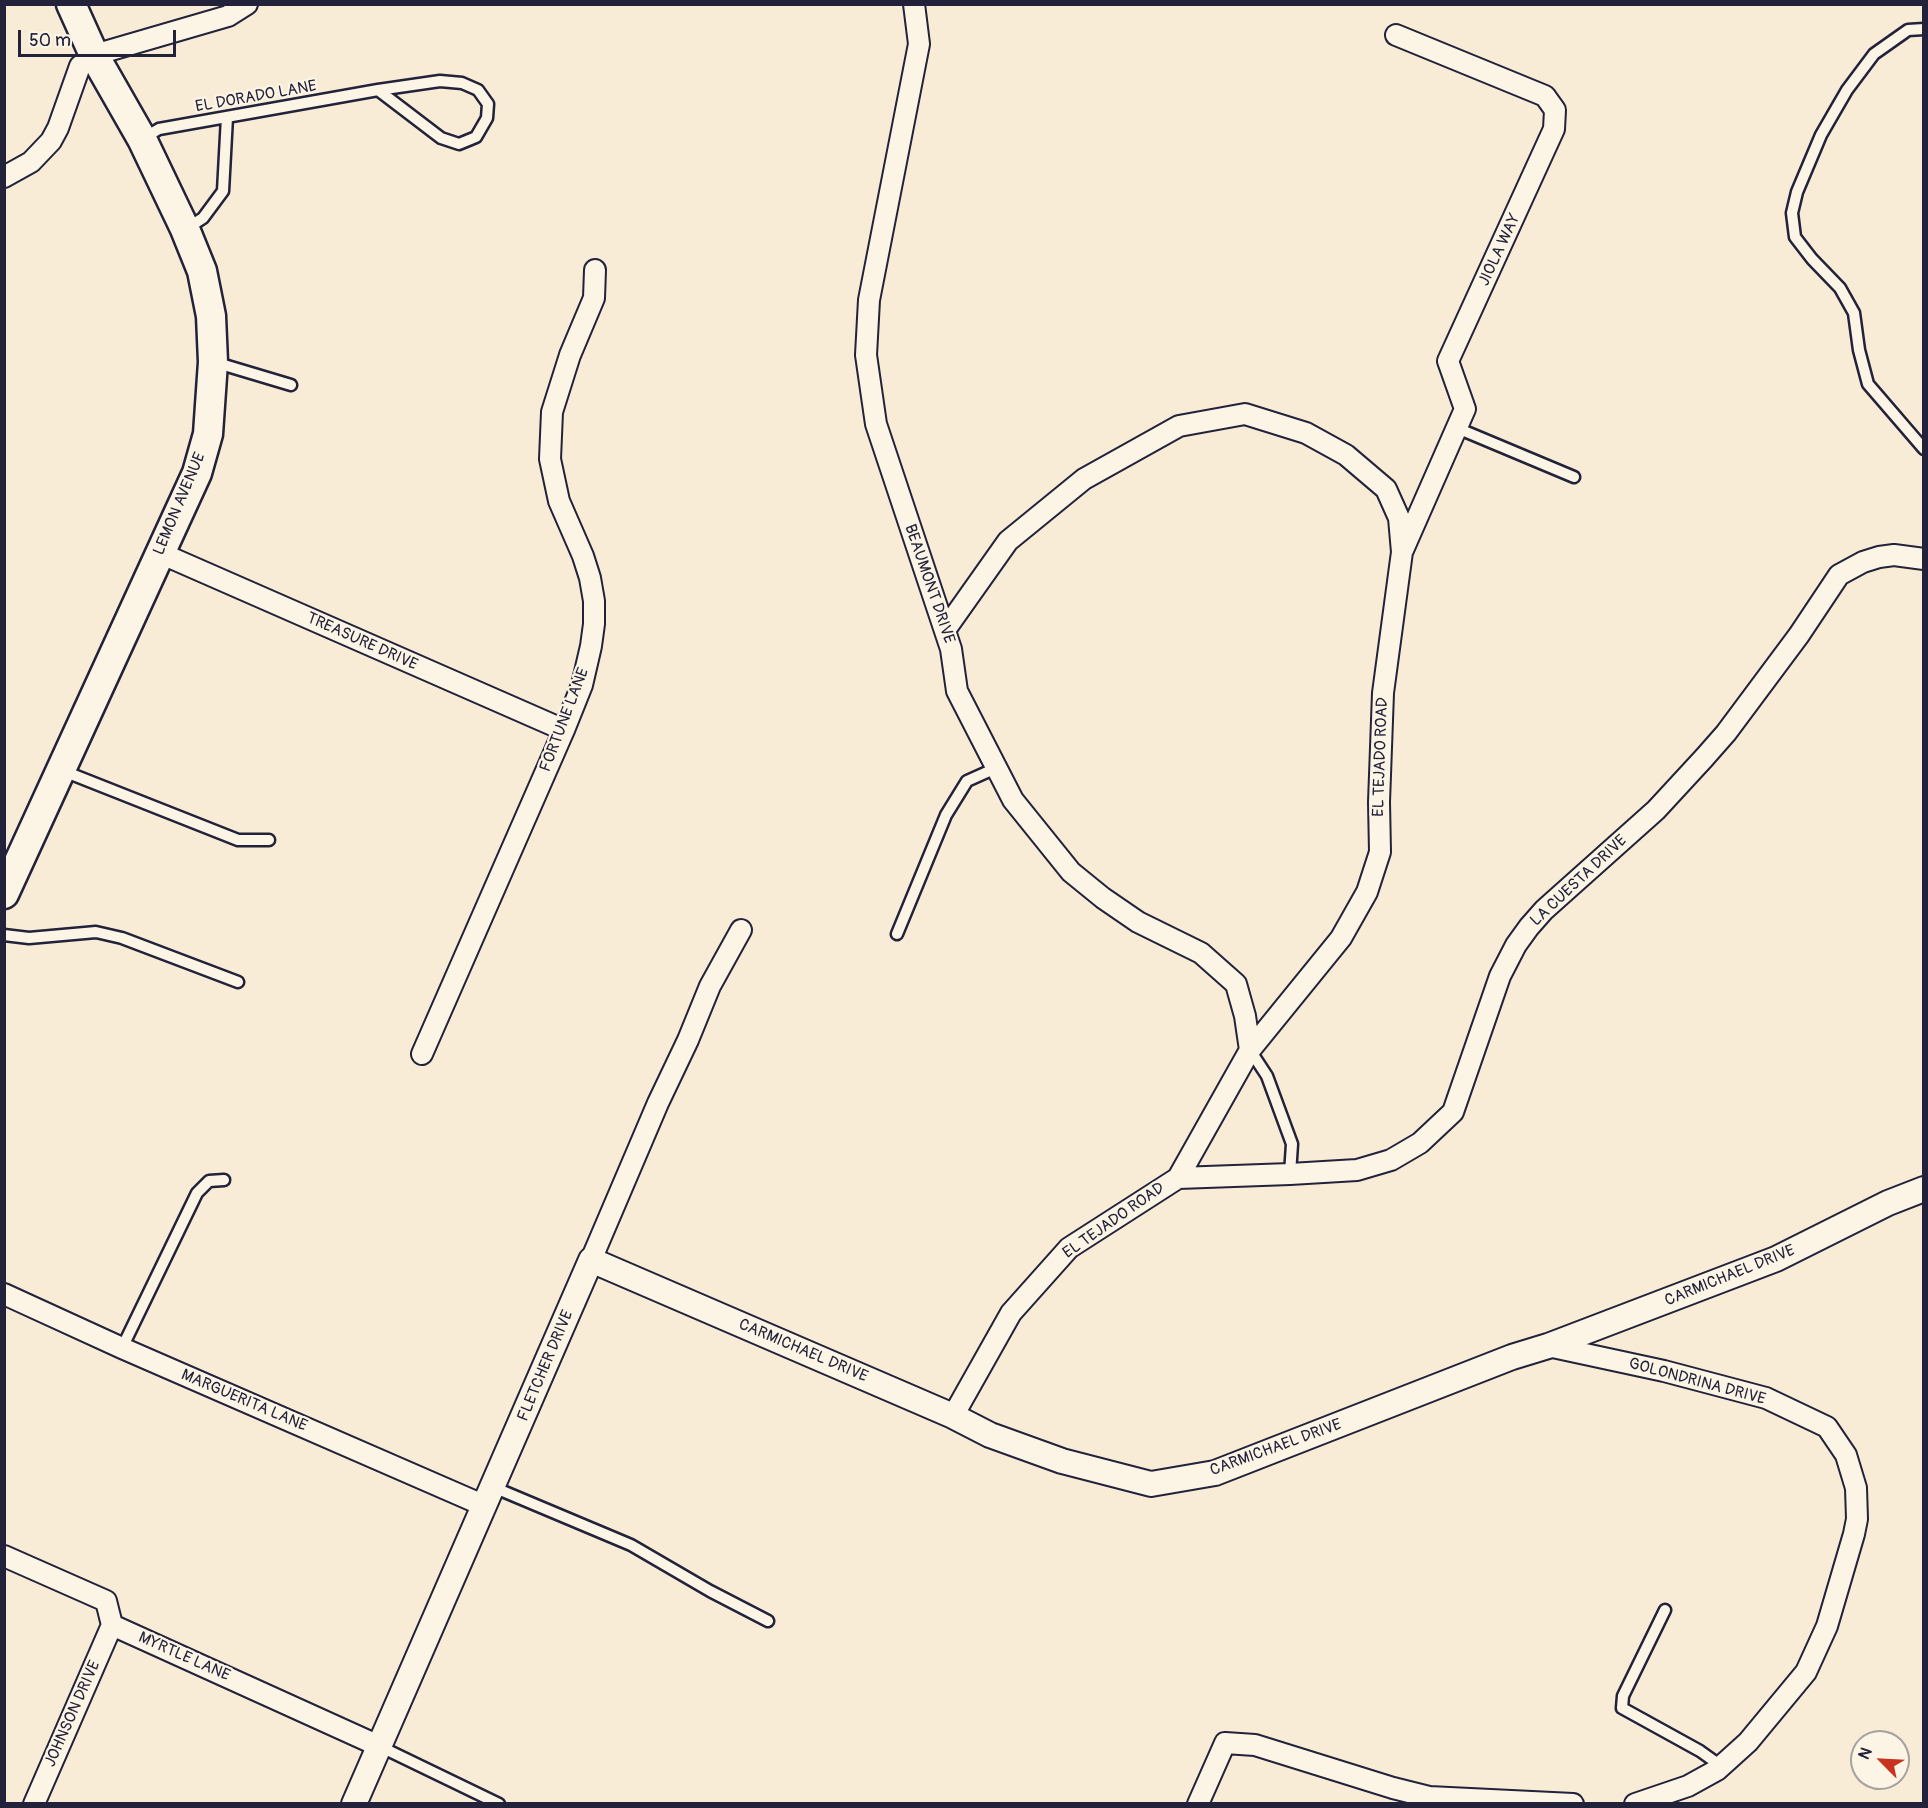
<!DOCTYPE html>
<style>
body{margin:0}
#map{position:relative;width:1928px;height:1808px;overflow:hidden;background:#f9ecd7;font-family:Pangolin,sans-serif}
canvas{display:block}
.frame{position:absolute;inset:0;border:6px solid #22223b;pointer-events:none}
.north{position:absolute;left:1850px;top:1730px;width:60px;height:60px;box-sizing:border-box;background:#fcf5e5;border:2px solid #a5a1a1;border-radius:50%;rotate:294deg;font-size:16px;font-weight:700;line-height:24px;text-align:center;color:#22223b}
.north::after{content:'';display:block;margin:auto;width:21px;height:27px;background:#c8321e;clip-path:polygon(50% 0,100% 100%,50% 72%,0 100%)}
.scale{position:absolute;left:18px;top:30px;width:158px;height:27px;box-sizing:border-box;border:3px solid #22223b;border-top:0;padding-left:8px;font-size:18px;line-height:21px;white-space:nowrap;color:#22223b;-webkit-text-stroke:4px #fcf5e5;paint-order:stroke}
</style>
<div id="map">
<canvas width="1928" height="1808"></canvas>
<div class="frame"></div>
<div class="north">N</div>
<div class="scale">50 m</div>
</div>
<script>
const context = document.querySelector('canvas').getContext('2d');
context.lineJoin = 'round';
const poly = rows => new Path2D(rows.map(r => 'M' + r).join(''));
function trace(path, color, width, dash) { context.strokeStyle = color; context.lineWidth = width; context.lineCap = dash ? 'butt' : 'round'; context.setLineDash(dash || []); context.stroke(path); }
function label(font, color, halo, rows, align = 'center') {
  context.font = font + ' Pangolin,sans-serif'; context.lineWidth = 4.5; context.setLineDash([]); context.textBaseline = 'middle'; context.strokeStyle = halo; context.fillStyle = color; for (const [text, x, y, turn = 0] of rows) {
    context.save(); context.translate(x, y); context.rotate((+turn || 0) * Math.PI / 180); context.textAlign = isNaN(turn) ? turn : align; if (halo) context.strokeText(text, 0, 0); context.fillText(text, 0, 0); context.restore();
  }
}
const service = poly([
 [1924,29,1908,30,1874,54,1847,90,1821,135,1797,192,1792,213,1795,237,1812,259,1840,288,1854,313,1859,350,1868,384,1924,449],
 [142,139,159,129,378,90,441,138,459,144,476,137,487,118,488,104,478,90,462,83,440,81,378,90],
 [186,229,203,218,223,191,227,117],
 [214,362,291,385],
 [1457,428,1574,477],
 [61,770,238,840,269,840],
 [897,934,946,815,967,781,996,768],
 [4,935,29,938,96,932,122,938,238,982],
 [1250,1050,1267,1076,1292,1144,1290,1174],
 [122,1348,197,1193,209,1181,224,1180],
 [493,1487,631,1545,710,1591,768,1621],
 [1665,1610,1623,1696,1622,1708,1700,1751,1721,1766],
 [379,1746,499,1804]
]);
const minor = poly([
 [914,4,919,44,869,300,866,355,876,424,951,649,957,691,1013,800,1071,872,1103,898,1138,922,1201,953,1236,984,1245,1016,1250,1050],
 [1396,35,1545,96,1555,110,1554,129,1448,361,1465,409,1403,550],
 [4,177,31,162,51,141,58,128,80,66,94,55,228,16,247,4],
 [160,553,564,730],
 [945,630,1008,541,1084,479,1179,426,1245,414,1306,433,1346,455,1386,489,1399,518,1402,552,1383,693,1379,802,1380,852,1367,892,1341,938,1250,1050,1178,1178,1069,1248,1011,1313,953,1416],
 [422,1054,564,730,582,685,591,646,594,624,594,601,590,578,583,556,559,501,550,459,552,412,570,355,594,298,595,270],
 [1178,1178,1290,1174,1357,1170,1391,1160,1420,1143,1453,1112,1500,976,1516,945,1529,927,1544,910,1656,810,1704,758,1726,733,1799,635,1839,575,1863,562,1879,557,1894,555,1924,559],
 [591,1260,658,1103,688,1040,710,986,741,930],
 [4,1294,122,1348,485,1506],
 [1548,1346,1664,1371,1766,1398,1827,1427,1846,1455,1856,1488,1857,1519,1854,1534,1827,1626,1806,1672,1748,1742,1717,1770,1688,1786,1635,1804],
 [4,1556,106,1601,112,1625,379,1746],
 [34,1804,112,1625],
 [1198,1804,1225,1743,1255,1745,1393,1788,1429,1797,1573,1804]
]);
const tertiary = poly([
 [354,1804,591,1260,953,1416,990,1435,1062,1461,1151,1484,1215,1473,1512,1357,1548,1346,1776,1259,1888,1203,1924,1189]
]);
const secondary = poly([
 [4,894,197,473,208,434,213,362,211,316,202,271,185,229,142,139,94,55,71,4]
]);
trace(service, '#22223b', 15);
trace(minor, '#22223b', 24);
trace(tertiary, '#22223b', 28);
trace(secondary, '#22223b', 33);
trace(service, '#fcf5e5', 10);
trace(minor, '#fcf5e5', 20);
trace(tertiary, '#fcf5e5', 24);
trace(secondary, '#fcf5e5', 28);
label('16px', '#22223b', '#fcf5e5', [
 ["EL DORADO LANE",256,97,-10],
 ["JIOLA WAY",1500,250,-65],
 ["LEMON AVENUE",180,504,-67],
 ["BEAUMONT DRIVE",929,584,71],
 ["TREASURE DRIVE",362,642,24],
 ["FORTUNE LANE",565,720,-69],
 ["EL TEJADO ROAD",1381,757,-88],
 ["LA CUESTA DRIVE",1579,881,-43],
 ["EL TEJADO ROAD",1114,1221,-35],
 ["CARMICHAEL DRIVE",1730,1276,-22],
 ["CARMICHAEL DRIVE",803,1351,23],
 ["FLETCHER DRIVE",546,1366,-67],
 ["GOLONDRINA DRIVE",1697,1382,15],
 ["MARGUERITA LANE",244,1401,23],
 ["CARMICHAEL DRIVE",1276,1448,-20],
 ["MYRTLE LANE",184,1657,24],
 ["JOHNSON DRIVE",73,1714,-66]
]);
</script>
